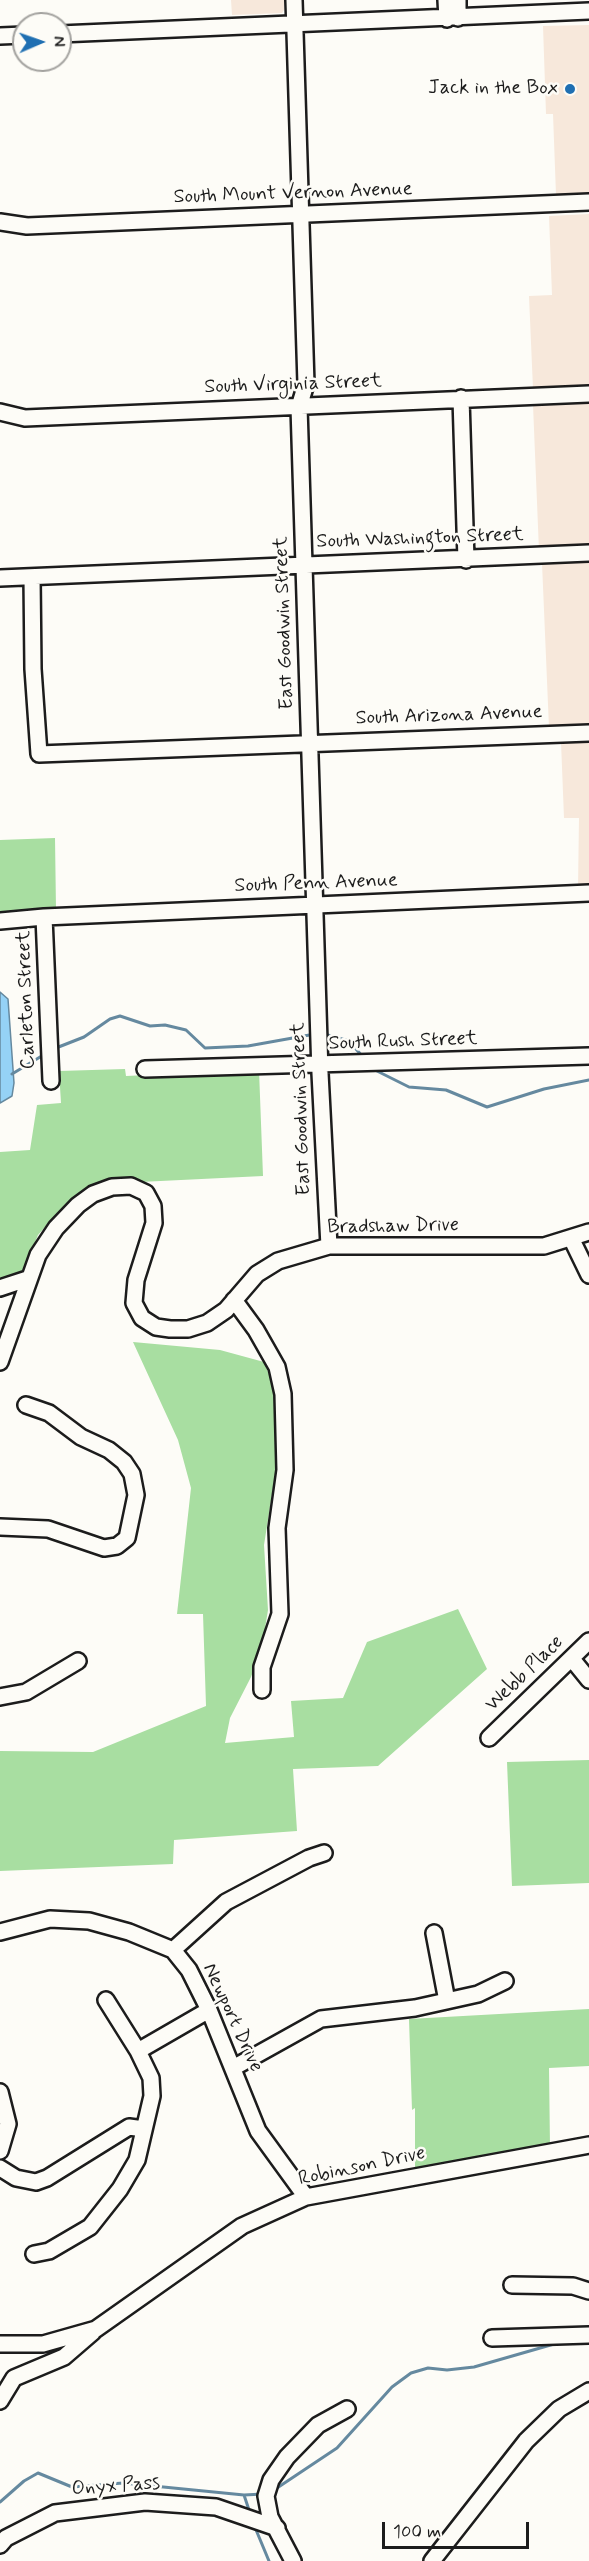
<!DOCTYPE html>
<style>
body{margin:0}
#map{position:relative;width:589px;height:2561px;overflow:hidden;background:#fdfcf7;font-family:Mynerve,sans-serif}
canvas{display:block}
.north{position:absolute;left:12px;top:12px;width:60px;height:60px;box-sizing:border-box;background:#fdfcf7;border:2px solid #a3a29f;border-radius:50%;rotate:88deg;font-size:16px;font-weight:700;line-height:24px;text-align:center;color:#1c1c1c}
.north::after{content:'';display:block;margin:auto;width:21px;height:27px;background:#1f6fb2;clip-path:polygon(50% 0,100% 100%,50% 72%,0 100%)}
.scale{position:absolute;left:382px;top:2522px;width:147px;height:27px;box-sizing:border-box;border:3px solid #1c1c1c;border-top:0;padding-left:8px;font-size:18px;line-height:21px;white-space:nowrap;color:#1c1c1c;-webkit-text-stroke:4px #fdfcf7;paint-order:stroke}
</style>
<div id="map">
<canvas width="589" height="2561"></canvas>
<div class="north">N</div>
<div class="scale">100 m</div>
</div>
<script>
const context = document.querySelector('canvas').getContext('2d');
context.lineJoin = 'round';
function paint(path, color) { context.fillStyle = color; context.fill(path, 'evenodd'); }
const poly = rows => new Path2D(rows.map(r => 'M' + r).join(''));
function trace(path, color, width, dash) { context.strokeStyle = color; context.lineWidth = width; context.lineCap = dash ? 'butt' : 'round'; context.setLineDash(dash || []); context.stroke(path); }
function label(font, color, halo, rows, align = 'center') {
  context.font = font + ' Mynerve,sans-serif'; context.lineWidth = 5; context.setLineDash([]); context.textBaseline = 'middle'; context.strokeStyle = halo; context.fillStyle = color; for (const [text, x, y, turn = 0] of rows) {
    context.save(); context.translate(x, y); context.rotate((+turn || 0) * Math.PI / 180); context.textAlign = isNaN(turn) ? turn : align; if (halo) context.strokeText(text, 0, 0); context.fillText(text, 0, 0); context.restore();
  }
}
paint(poly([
 [231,0,284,0,284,10,282,13,232,15],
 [589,25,589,194,556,195,553,114,546,114,543,26],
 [589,214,589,386,533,389,529,296,552,295,549,216],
 [589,403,589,549,539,551,533,405],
 [589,561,589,726,549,728,542,563],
 [589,741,589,888,578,888,579,818,564,818,561,742]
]), '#f7e8db');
paint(poly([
 [55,838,56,910,0,916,0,840],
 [125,1069,126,1076,259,1070,263,1176,140,1182,87,1191,58,1212,38,1235,22,1273,0,1285,0,1152,30,1150,37,1105,61,1103,59,1071],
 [133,1342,220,1350,264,1362,273,1384,276,1434,275,1475,264,1545,268,1610,262,1647,251,1677,230,1718,225,1743,294,1737,291,1701,343,1698,367,1642,458,1609,487,1669,378,1766,293,1769,297,1831,174,1840,173,1864,0,1871,0,1751,93,1752,206,1706,203,1614,177,1614,191,1488,178,1440],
 [589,1760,589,1883,512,1886,507,1762],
 [589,2009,589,2066,549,2068,550,2147,415,2173,415,2108,412,2110,409,2019]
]), '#a8dea1');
const water = poly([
 [0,992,8,999,14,1083,12,1096,0,1103,0,992]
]);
paint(water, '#95d2f6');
trace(water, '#65899f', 1.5);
trace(poly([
 [324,1034,349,1041,363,1057],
 [56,1048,84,1037,110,1019,120,1016,150,1026,165,1025,186,1030,205,1048,248,1046,315,1034],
 [373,1069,409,1087,446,1090,487,1107,544,1089,589,1080],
 [12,1074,45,1054],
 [274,2490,337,2448,392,2387,411,2373,428,2368,447,2370,474,2367,561,2342],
 [244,2495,250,2513],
 [0,2502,24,2481,38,2473,72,2487,123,2483,244,2495,263,2494],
 [254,2525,269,2561]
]), '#65899f', 3);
const minor = poly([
 [294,0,306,384,299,407,320,1073,329,1246],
 [446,0,447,19],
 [458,0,458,18],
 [60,34,589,11],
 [0,36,24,35],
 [0,222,27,226,589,202],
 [461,398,466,560],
 [0,412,25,418,589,394],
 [32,577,33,669,39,754,589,733],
 [0,578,589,553],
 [44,917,51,1081],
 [0,921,44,917,589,893],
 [145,1069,589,1056],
 [572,1240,589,1275],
 [0,1288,27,1279],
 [234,1300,256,1330,277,1367,283,1394,285,1470,277,1528,280,1614,262,1667,262,1690],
 [0,1362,38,1255,56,1228,78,1205,93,1194,112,1187,131,1186,146,1193,153,1206,154,1223,136,1280,134,1303,142,1318,156,1327,170,1329,188,1329,207,1323,226,1310,257,1274,278,1261,329,1246,544,1246,589,1232],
 [0,1527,48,1529,104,1548,117,1546,127,1538,136,1495,132,1474,124,1462,109,1450,81,1437,49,1413,26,1405],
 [572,1659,589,1680],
 [0,1697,26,1692,78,1661],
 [489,1738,589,1641],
 [0,1932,50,1919,89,1921,129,1932,173,1950,189,1970,209,2010,258,2131,306,2197],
 [434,1933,447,2001],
 [173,1950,226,1902,309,1858,324,1853],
 [138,2051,209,2010],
 [233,2068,321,2019,415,2008,478,1994,505,1981],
 [0,2092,8,2124,0,2151],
 [0,2168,16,2178,36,2182,47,2178,129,2127,144,2129],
 [34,2254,49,2251,90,2227,120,2189,137,2160,152,2096,151,2078,138,2051,106,2000],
 [512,2285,573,2286,589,2291],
 [492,2338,589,2335],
 [0,2344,43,2344,96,2329,242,2226,306,2197,589,2145],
 [0,2401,14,2378,64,2357,93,2332],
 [0,2545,6,2538,55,2513,145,2502,216,2507,277,2528],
 [293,2561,270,2517,266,2496,271,2480,287,2457,318,2425,347,2409],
 [432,2561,526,2441,559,2409,589,2391]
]);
trace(minor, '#1c1c1c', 20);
trace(minor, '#fdfcf7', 15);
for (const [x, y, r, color] of [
 [570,89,6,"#1f6fb2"]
]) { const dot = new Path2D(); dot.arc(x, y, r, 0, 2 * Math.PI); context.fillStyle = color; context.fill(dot); trace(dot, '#fdfcf7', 2); }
label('20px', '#1c1c1c', '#fdfcf7', [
 ["Jack in the Box",558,89]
], 'right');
label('20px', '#1c1c1c', '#fdfcf7', [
 ["South Mount Vernon Avenue",293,194,-2],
 ["South Virginia Street",293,385,-2],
 ["South Washington Street",420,539,-2],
 ["East Goodwin Street",285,623,-92],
 ["South Arizona Avenue",449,716,-2],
 ["South Penn Avenue",316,884,-2],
 ["Carleton Street",27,1000,-92],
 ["South Rush Street",403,1042,-2],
 ["East Goodwin Street",302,1109,-92],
 ["Bradshaw Drive",393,1227,-1],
 ["Webb Place",525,1674,-44],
 ["Newport Drive",232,2018,65],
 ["Robinson Drive",362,2167,-12],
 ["Onyx Pass",116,2487,-4]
]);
</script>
